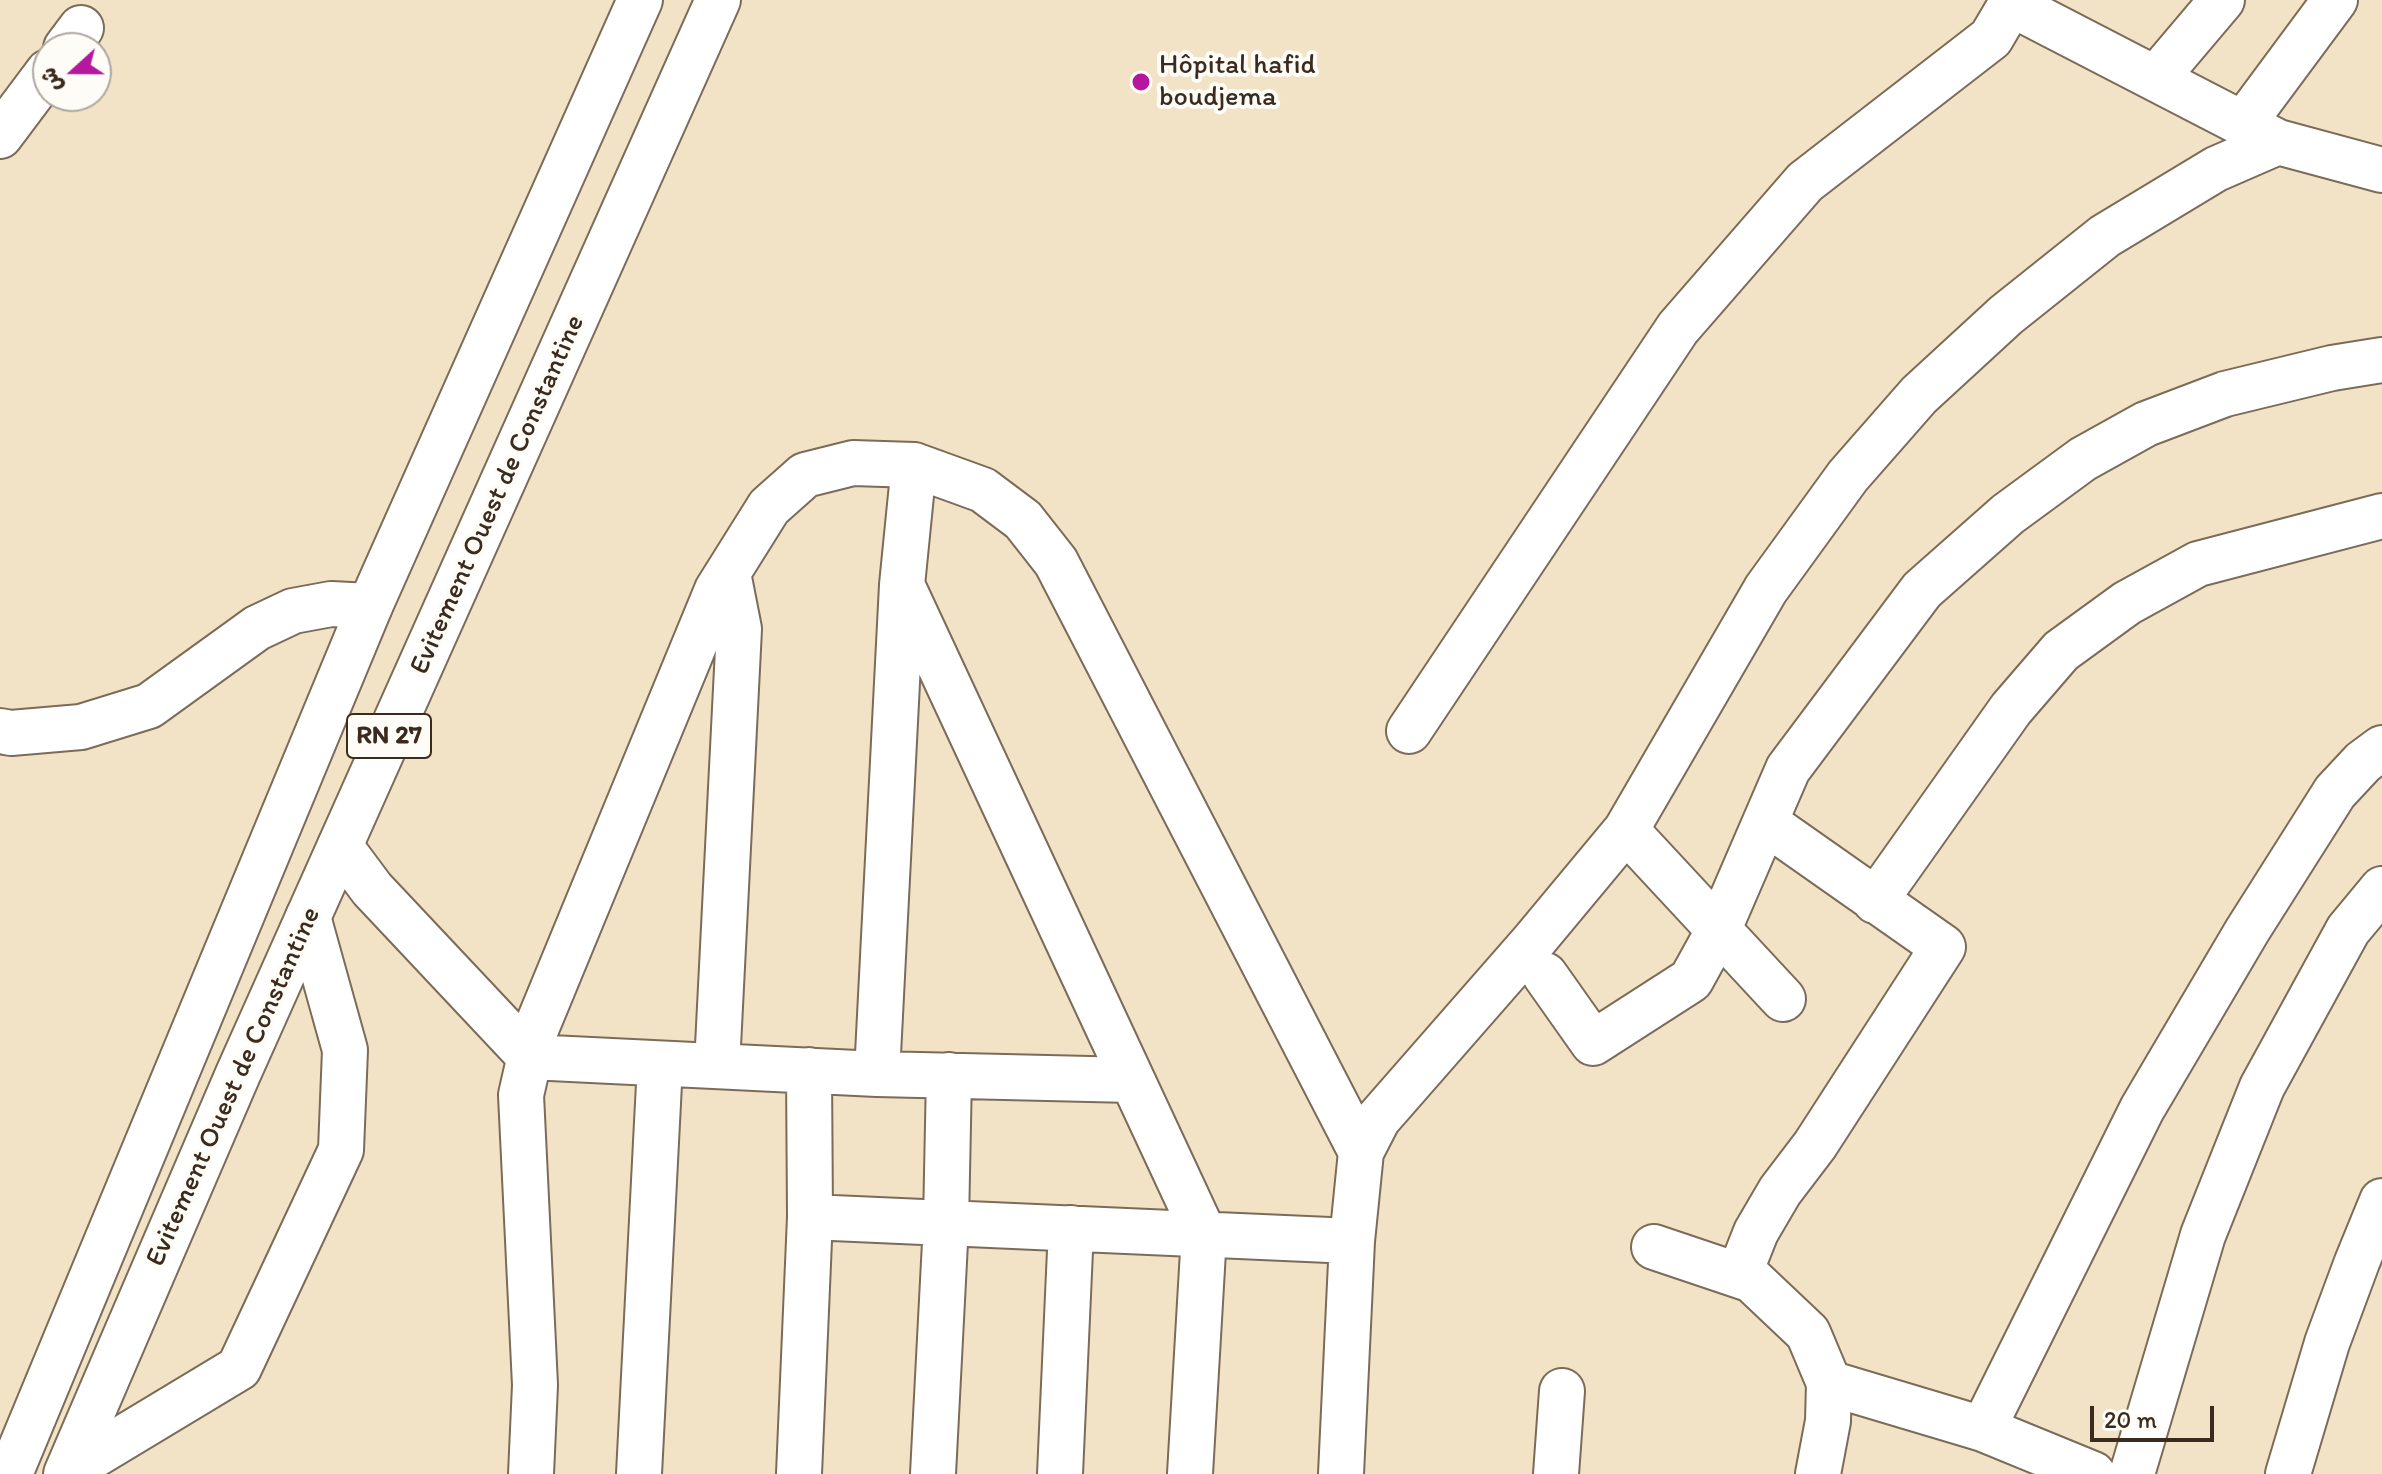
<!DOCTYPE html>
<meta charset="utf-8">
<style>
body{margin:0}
#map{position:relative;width:2382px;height:1474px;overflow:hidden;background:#f2e3c6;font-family:Itim,"Playpen Sans Arabic",sans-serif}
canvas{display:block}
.north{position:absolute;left:32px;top:32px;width:80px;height:80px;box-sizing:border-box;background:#fdfcf7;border:2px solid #afa8a0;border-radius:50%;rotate:249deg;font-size:22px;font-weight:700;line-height:32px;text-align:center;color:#3b2a1e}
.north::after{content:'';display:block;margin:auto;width:28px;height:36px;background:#b5179e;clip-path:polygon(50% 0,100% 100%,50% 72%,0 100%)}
.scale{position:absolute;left:2090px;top:1406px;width:124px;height:36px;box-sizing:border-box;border:4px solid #3b2a1e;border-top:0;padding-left:10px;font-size:24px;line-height:28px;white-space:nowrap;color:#3b2a1e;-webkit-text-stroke:6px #fdfcf7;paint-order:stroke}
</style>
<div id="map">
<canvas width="2382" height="1474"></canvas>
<div class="north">ش</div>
<div class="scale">20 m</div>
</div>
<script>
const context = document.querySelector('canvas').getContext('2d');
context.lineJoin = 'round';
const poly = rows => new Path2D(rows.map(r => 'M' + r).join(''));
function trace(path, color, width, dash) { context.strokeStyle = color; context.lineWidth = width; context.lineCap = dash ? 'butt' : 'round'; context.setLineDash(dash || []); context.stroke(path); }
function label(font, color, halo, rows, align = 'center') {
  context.font = font + ' Itim,sans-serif'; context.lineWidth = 8; context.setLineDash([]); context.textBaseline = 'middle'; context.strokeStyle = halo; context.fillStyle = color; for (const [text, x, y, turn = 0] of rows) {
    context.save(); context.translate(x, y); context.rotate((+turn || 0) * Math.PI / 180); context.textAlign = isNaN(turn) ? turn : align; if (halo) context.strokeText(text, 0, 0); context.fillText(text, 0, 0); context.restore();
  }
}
const minor = poly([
 [2011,4,2278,142,2382,170],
 [66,48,81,28],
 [2156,78,2222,0],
 [2243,124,2335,0],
 [0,136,48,72],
 [902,585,1204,1234,1190,1474],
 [0,731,11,733,81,727,149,706,257,628,293,611,331,604,370,606],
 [1409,731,1678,328,1805,182,1991,38,2011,4,2010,0],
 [1626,830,1783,999],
 [340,846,372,889,530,1057,877,1074,1132,1080],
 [1875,901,2011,709,2061,651,2127,603,2198,564,2382,516],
 [1545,975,1593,1043,1691,980,1718,931,1788,769,1922,590,2008,514,2083,459,2146,424,2225,394,2332,368,2382,360],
 [717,1066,739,629,728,573],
 [877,1074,902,585,914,465],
 [810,1217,1352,1241],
 [1654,1247,1752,1280,1808,1333,1829,1383,1828,1421,1818,1474],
 [1739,1275,1756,1232,1780,1191,1815,1145,1943,947,1765,822],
 [1829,1383,1983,1429,2093,1474],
 [1983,1429,2142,1109,2247,931,2335,792,2363,762,2382,748],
 [68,1471,239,1368,341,1150,345,1050,308,917],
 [531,1474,535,1385,521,1095,536,1029,717,590,769,507,805,475,853,463,914,465,983,490,1023,520,1056,562,1361,1152],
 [639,1474,660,1064],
 [799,1474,810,1217,809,1070],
 [933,1474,946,1223,949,1075],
 [1060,1474,1071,1228],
 [1341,1474,1352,1241,1361,1152,1378,1119,1532,943,1626,830,1766,589,1848,476,1919,395,2006,315,2105,236,2216,169,2278,142],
 [1556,1474,1562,1391],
 [2132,1474,2203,1235,2262,1087,2348,930,2382,889],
 [2288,1474,2327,1343,2357,1262,2382,1201]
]);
const highway = poly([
 [10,1474,370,606,640,0],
 [66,1474,238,1074,718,0]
]);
trace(minor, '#7b6b59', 48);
trace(highway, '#7b6b59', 48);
trace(minor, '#fff', 44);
trace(highway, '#fff', 44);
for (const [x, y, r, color] of [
 [1141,82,10,"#b5179e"]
]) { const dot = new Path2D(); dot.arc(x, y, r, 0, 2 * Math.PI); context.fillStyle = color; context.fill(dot); trace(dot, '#fdfcf7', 3); }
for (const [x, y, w] of [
 [389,736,84]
]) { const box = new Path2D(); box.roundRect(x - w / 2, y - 22, w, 44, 6); context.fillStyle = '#fdfcf7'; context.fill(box); trace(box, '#3b2a1e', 2); }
label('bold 26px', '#3b2a1e', null, [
 ["RN 27",389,736]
]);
label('28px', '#3b2a1e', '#fdfcf7', [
 ["Hôpital hafid",1159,66],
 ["boudjema",1159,98]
], 'left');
label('28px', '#3b2a1e', '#fdfcf7', [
 ["Evitement Ouest de Constantine",498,495,-66],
 ["Evitement Ouest de Constantine",234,1087,-66]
]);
</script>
